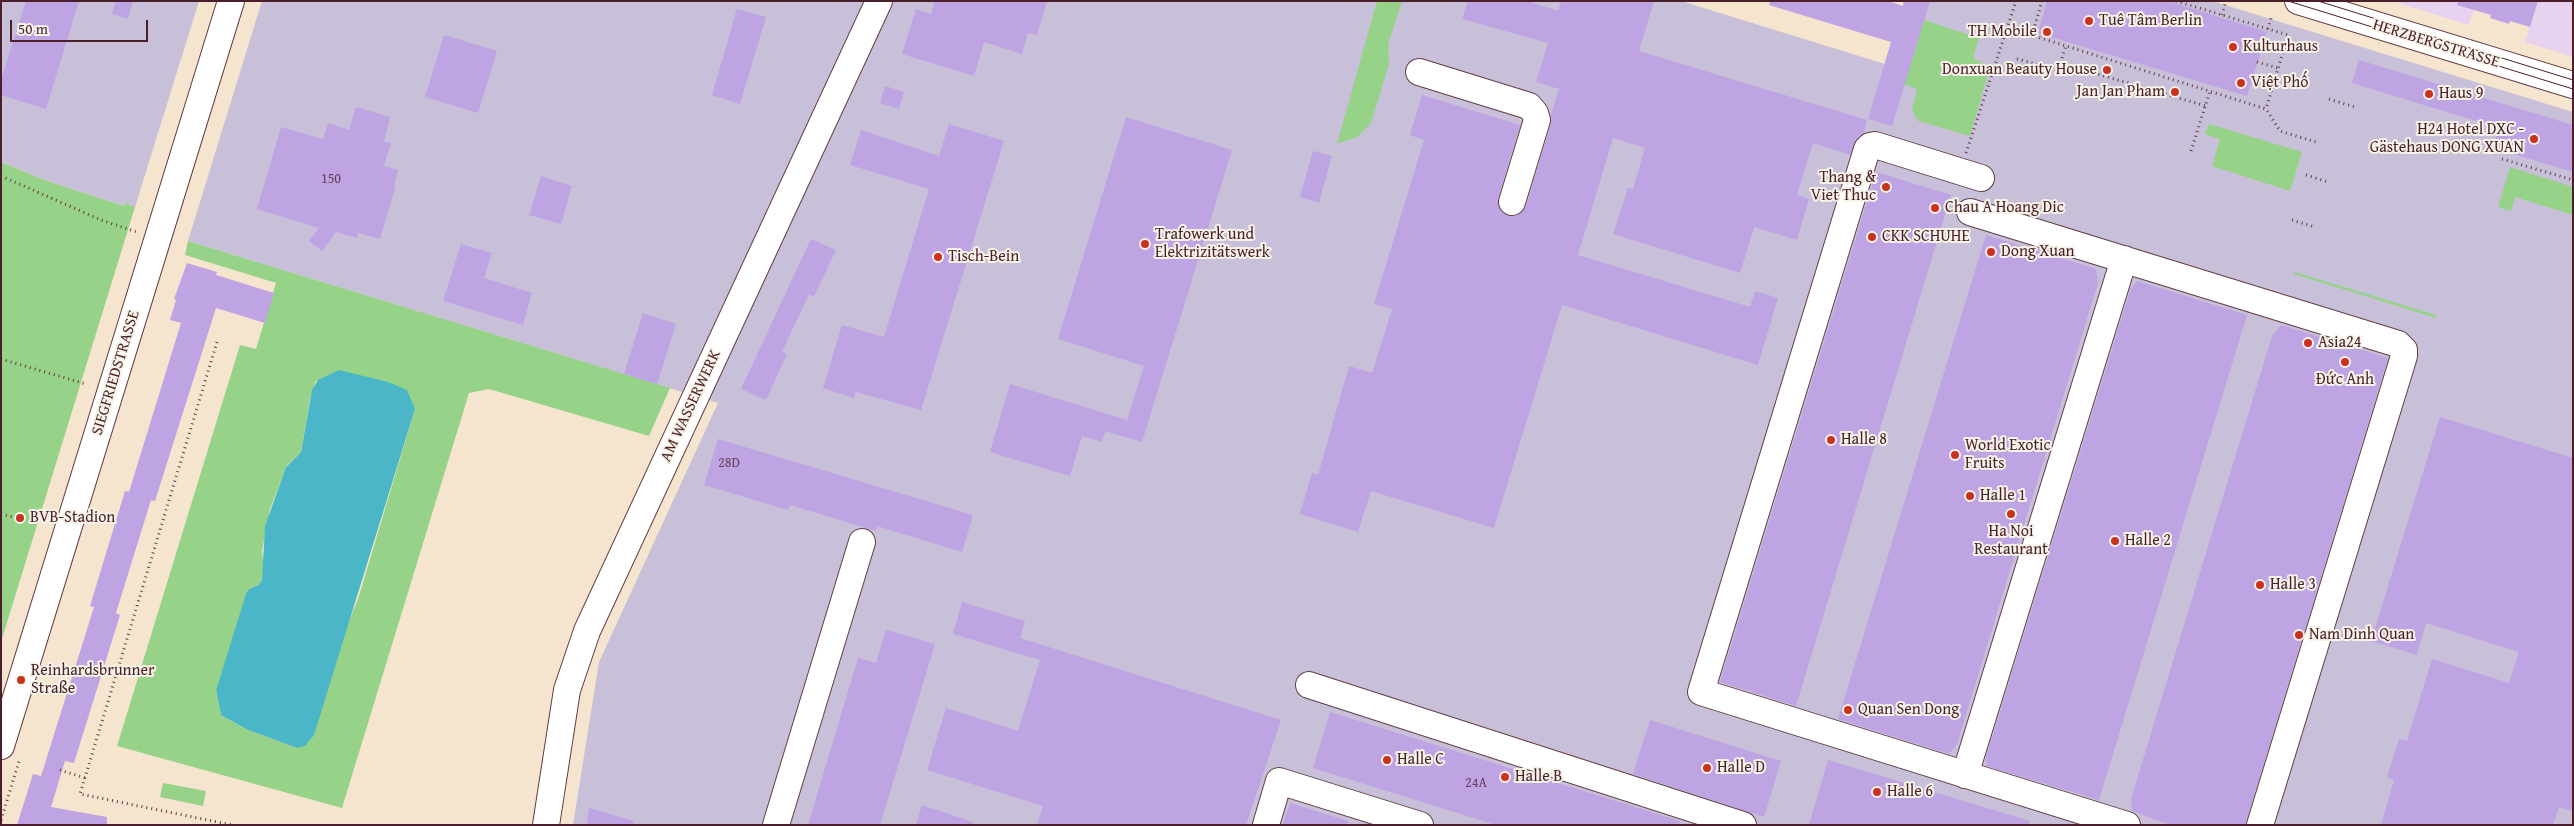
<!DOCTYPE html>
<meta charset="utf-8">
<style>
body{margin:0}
#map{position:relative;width:2574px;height:826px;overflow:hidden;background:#f5e5cf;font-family:"Gentium Book Plus",serif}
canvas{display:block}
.frame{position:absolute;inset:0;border:2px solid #4a1f2b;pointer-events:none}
.scale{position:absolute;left:10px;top:20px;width:138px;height:22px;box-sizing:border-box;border:2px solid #4a1f2b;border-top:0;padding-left:6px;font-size:15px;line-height:18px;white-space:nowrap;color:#4a1f2b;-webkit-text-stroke:4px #f7f3e8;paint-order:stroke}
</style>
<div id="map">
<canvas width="2574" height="826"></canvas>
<div class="frame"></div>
<div class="scale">50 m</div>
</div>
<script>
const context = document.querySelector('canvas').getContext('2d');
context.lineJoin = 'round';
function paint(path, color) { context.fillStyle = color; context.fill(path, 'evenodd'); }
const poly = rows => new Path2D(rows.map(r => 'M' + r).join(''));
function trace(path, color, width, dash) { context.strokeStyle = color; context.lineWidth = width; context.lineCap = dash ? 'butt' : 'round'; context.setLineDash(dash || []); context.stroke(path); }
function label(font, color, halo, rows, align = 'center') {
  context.font = font + ' "Gentium Book Plus",serif'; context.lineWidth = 4; context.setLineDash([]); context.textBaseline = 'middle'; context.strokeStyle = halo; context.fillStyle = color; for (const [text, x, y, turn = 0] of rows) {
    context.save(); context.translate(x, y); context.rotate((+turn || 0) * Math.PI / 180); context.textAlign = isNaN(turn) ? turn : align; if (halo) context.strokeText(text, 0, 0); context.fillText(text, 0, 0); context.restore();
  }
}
paint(poly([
 [2392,1,2476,1,2469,25],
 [2538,1,2573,1,2573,57,2525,42]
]), '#e7d2ef');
paint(poly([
 [1,1,199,1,135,207,125,203,124,206,47,181,1,162],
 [262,1,1681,1,1885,64,1904,1,2212,1,2573,112,2573,825,573,825,599,662,718,403,188,241]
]), '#c8bfd8');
paint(poly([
 [1377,1,1402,1,1388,45,1389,64,1371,123,1357,137,1337,144],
 [1924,20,1979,38,1973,58,1990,67,1970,136,1918,121,1912,110,1917,89,1904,84],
 [2209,124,2302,152,2290,191,2212,166,2220,139,2205,134],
 [1,162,47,181,124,206,125,203,135,207,1,642],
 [2510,167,2573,187,2573,215,2515,197,2511,211,2498,207],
 [188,241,670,388,649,436,489,389,469,393,342,808,117,746,240,345,256,349,276,283,185,255],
 [316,381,388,382,403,390,415,409,358,599,297,748,248,730,221,715,216,690,249,589,259,585,262,580,264,567,262,551,270,509,287,465,301,452,310,399],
 [2295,272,2436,315,2436,318,2294,274],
 [163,783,206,791,203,806,160,797]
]), '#96d388');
paint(poly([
 [339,370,388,382,407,390,415,409,314,735,305,746,297,748,248,730,221,715,216,690,246,594,249,589,259,585,262,580,265,526,286,467,301,452,312,390,318,380]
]), '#4bb6c8');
paint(poly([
 [26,1,79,1,46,109,1,95,1,80],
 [116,1,133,1,128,19,112,14],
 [935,1,1047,1,1037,35,1028,33,1022,54,984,42,974,76,902,54,916,9,931,14],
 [1468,1,1527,1,1558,11,1561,1,1654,1,1639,51,1867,120,1864,133,1856,139,1850,155,1813,143,1797,195,1809,199,1797,240,1754,227,1740,273,1613,234,1628,188,1633,189,1645,148,1613,138,1578,255,1750,307,1755,291,1778,298,1758,365,1562,305,1494,528,1371,491,1358,532,1300,514,1312,473,1318,475,1349,366,1372,373,1392,309,1374,304,1424,140,1410,135,1422,95,1520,125,1498,198,1501,212,1508,216,1516,216,1526,207,1551,124,1551,114,1559,89,1536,82,1548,43,1462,19],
 [1770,1,1888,1,1903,6,1904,1,1930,1,1892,126,1868,119,1891,42,1769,5],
 [2047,1,2168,1,2267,32,2247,96,2038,33],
 [2458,1,2538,1,2530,27,2510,21,2509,24,2490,18,2491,15,2457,5],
 [737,9,766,17,740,104,712,95],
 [444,35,497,51,478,113,425,97],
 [2359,60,2573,125,2573,172,2493,148,2499,128,2352,83],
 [885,86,904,92,899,109,880,103],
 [356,107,390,117,384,141,391,143,384,166,398,170,394,185,396,185,380,239,358,233,357,238,336,232,322,251,309,241,319,228,257,209,281,127,323,139,328,123,349,130],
 [1126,117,1232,150,1142,442,1105,431,1102,442,1082,436,1070,476,990,452,1010,384,1127,420,1144,366,1058,339],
 [949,124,1004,141,921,410,856,392,854,398,823,388,842,325,884,337,929,189,850,165,861,130,939,156],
 [1313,151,1332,156,1319,203,1300,197],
 [1876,172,1951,195,1796,706,1720,682],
 [541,176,572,186,561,224,529,215],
 [1986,235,2096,269,2098,283,1957,744,1949,754,1838,719],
 [811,239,836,250,814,297,809,294,782,352,787,354,766,400,741,389],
 [461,244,492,253,484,278,532,293,523,325,443,301],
 [187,263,217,272,216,275,274,293,265,323,216,308,155,501,151,500,116,613,120,615,74,763,65,761,51,807,107,817,107,825,17,825,33,774,41,776,94,607,90,606,125,491,129,492,181,323,170,320,176,300,174,299],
 [2137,281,2247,315,2099,800,1987,766,1986,757,2131,288],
 [643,313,676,324,657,384,624,374],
 [2281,325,2388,358,2245,825,2171,825,2132,811,2131,799,2272,336],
 [2440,417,2573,458,2573,811,2559,807,2553,825,2381,825,2394,780,2387,777,2399,739,2407,741,2432,659,2509,683,2519,652,2426,623,2417,655,2371,641],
 [718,439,973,515,962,552,877,526,876,531,790,505,788,510,704,485],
 [962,602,1025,621,1020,638,1281,720,1246,825,1037,825,1043,806,927,770,946,708,1018,731,1040,660,953,634],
 [886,630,935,644,880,825,808,825,858,658,876,663],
 [1330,712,1680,821,1679,825,1496,825,1313,768],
 [1650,720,1781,761,1764,817,1633,774],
 [1828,760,2030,821,2029,825,1809,825],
 [1290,803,1348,821,1347,825,1283,825],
 [922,805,973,822,973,825,916,825],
 [589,808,634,821,633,825,587,825]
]), '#bea4e3');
const minor = poly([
 [2298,1,2573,85],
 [1419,72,1529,106,1535,113,1537,120,1512,202],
 [1981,178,1875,145,1870,146,1867,149,1701,692,2127,825],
 [1970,212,2398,344,2404,350,2404,356,2260,825],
 [1309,685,1743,825],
 [1,746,231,1],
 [1965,775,2124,259],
 [546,825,567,690,587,631,879,1],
 [776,825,862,542],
 [1266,825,1279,781,1420,825]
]);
trace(minor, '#643d44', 28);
trace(poly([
 [2176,1,2288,35,2266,109],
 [2222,15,2226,1],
 [2268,29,2272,15],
 [2025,33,2266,109,2280,131,2316,142],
 [2032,35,2042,1],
 [2017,59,2058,70,2066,46],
 [2257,62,2278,68],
 [2060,63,2206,106],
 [2329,99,2355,107],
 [2191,151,2210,91],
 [1966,153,2016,1],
 [2502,159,2573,180],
 [2306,175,2328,182],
 [1,176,101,220,137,232],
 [2292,220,2315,227],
 [217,342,80,794,232,825],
 [1,359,86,384],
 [1,514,17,518],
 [60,770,85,778],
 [1,820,20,758]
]), '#643d44', 3, [1, 4]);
trace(minor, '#fff', 26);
trace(poly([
 [2288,1,2573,89],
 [2318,1,2573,80]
]), '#4a1f2b', 1);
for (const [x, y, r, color] of [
 [2089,21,5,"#c8321e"],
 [2047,32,5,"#c8321e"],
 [2233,47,5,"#c8321e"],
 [2107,70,5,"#c8321e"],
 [2241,83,5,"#c8321e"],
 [2175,92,5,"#c8321e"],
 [2429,94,5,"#c8321e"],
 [2534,139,5,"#c8321e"],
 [1886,187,5,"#c8321e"],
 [1935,208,5,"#c8321e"],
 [1872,237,5,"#c8321e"],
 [1145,244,5,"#c8321e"],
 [1991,252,5,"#c8321e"],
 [938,257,5,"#c8321e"],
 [2308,343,5,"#c8321e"],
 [2345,362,5,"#c8321e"],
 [1831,440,5,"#c8321e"],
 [1955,455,5,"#c8321e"],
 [1970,496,5,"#c8321e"],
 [2011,514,5,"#c8321e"],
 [20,518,5,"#c8321e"],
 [2115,541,5,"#c8321e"],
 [2260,585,5,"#c8321e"],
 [2299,635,5,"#c8321e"],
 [21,680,5,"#c8321e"],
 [1848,710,5,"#c8321e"],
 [1387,760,5,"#c8321e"],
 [1707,768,5,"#c8321e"],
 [1505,777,5,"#c8321e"],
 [1877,792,5,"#c8321e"]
]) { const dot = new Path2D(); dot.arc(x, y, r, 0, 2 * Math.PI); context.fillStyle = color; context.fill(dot); trace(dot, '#f7f3e8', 2); }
label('14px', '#674059', null, [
 ["150",331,179],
 ["28D",729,463],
 ["24A",1476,783]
]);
label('16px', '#4a1f2b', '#f7f3e8', [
 ["Tuê Tâm Berlin",2099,21],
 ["TH Mobile",2037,32,"right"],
 ["Kulturhaus",2243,47],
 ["Donxuan Beauty House",2097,70,"right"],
 ["Việt Phố",2251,83],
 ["Jan Jan Pham",2165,92,"right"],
 ["Haus 9",2439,94],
 ["H24 Hotel DXC -",2524,130,"right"],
 ["Gästehaus DONG XUAN",2524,148,"right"],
 ["Thang &",1876,178,"right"],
 ["Viet Thuc",1876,196,"right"],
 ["Chau A Hoang Dic",1945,208],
 ["Trafowerk und",1155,235],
 ["Elektrizitätswerk",1155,253],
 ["CKK SCHUHE",1882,237],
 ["Dong Xuan",2001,252],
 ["Tisch-Bein",948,257],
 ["Asia24",2318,343],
 ["Đức Anh",2345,380,"center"],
 ["Halle 8",1841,440],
 ["World Exotic",1965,446],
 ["Fruits",1965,464],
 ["Halle 1",1980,496],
 ["BVB-Stadion",30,518],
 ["Ha Noi",2011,532,"center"],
 ["Restaurant",2011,550,"center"],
 ["Halle 2",2125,541],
 ["Halle 3",2270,585],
 ["Nam Dinh Quan",2309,635],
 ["Reinhardsbrunner",31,671],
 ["Straße",31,689],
 ["Quan Sen Dong",1858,710],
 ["Halle C",1397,760],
 ["Halle D",1717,768],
 ["Halle B",1515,777],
 ["Halle 6",1887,792]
], 'left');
label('16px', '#4a1f2b', '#f7f3e8', [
 ["HERZBERGSTRASSE",2436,44,17],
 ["SIEGFRIEDSTRASSE",116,373,-73],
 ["AM WASSERWERK",691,406,-65]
]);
</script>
